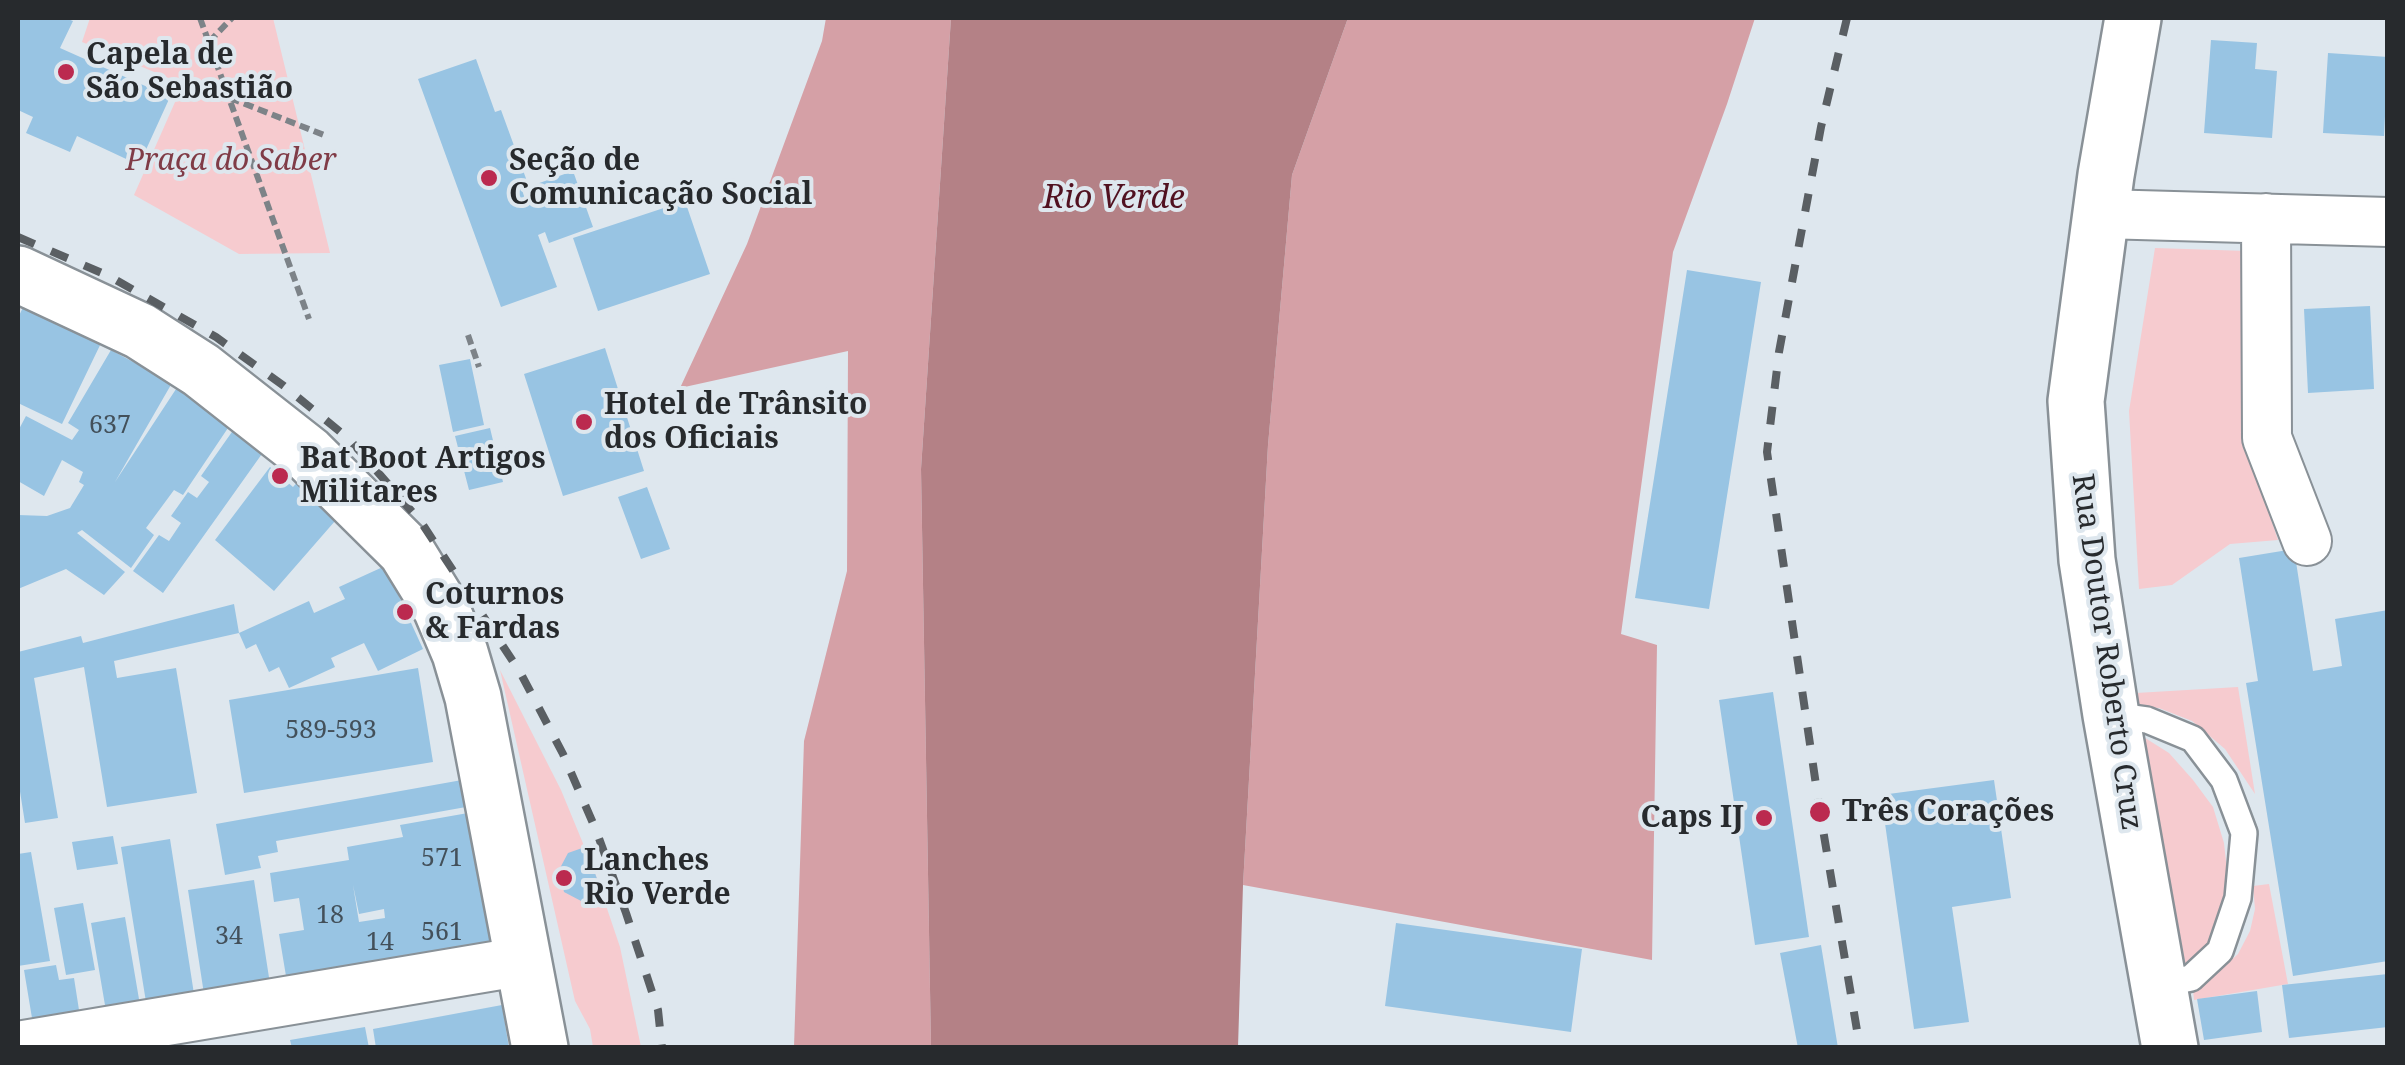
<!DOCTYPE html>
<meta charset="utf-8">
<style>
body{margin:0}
#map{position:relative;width:2405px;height:1065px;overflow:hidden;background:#dee7ee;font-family:"Noto Serif",serif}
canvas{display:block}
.frame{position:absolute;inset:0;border:20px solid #272a2d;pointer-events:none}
</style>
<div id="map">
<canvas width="2405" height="1065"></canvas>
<div class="frame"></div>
</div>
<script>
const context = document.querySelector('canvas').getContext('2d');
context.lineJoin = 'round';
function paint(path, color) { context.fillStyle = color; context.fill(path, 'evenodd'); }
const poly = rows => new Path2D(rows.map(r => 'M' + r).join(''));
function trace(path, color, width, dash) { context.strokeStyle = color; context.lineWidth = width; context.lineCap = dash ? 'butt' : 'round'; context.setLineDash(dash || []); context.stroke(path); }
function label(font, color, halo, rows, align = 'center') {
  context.font = font + ' "Noto Serif",serif'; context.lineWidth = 8; context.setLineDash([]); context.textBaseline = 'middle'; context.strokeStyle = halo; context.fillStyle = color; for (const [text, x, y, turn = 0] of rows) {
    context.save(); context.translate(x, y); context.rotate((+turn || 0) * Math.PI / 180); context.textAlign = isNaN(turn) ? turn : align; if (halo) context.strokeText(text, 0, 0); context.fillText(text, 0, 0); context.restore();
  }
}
paint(poly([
 [90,18,273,18,330,253,239,254,134,195,183,84,82,42],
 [2155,248,2247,251,2246,445,2278,540,2230,544,2172,585,2139,589,2129,411],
 [500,670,561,790,594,870,620,947,641,1047,593,1047,590,1029,575,1001],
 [2238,687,2255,794,2225,749,2192,721,2159,708,2139,707,2136,693],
 [2142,736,2169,753,2193,780,2213,807,2224,843,2227,871,2224,909,2207,944,2186,967],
 [2269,884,2288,984,2194,1000,2193,990,2215,975,2238,954,2250,931,2255,909,2253,886]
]), '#f6cbcf');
paint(poly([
 [826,18,951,18,921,469,931,1047,794,1047,804,741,847,571,848,351,680,388,747,244,822,41],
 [1348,18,1755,18,1727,104,1673,252,1621,634,1657,645,1652,960,1243,885,1268,445,1292,175]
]), '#d5a0a6');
paint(poly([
 [951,18,1348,18,1292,175,1268,445,1243,885,1238,1047,931,1047,921,469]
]), '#b48186');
paint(poly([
 [18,18,65,18,73,21,60,48,170,97,139,165,77,136,70,152,26,133,33,117,18,110],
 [2211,40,2257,43,2255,69,2277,71,2272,138,2204,133],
 [2328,53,2388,57,2384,136,2323,133],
 [476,59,495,112,501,110,528,184,521,187,526,202,536,199,531,186,573,171,593,227,549,243,545,232,538,235,557,287,501,307,418,79],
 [685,201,710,274,598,311,573,238],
 [1687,270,1761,282,1709,609,1635,598],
 [25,303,103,339,62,424,18,403,18,318],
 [2370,306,2374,389,2308,393,2304,309],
 [605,348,644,471,563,496,524,374],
 [111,350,172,383,115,482,180,383,234,419,183,495,174,490,146,528,154,535,131,568,82,530,77,533,125,572,104,595,66,569,18,589,18,515,47,516,70,508,84,485,79,482,83,472,62,460,44,496,18,481,18,431,26,416,72,440,79,430,68,423],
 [470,359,484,425,453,432,439,365],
 [490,428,503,482,469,490,455,436],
 [234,429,264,451,163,593,133,571,159,535,169,541,181,523,171,516,188,492,197,498,209,482,201,476],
 [270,467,293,487,301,478,342,513,274,591,215,540],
 [647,487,670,549,641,559,618,497],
 [2294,549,2313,671,2342,666,2335,619,2388,610,2388,961,2293,976,2246,683,2258,681,2239,558],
 [385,566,423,649,378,671,364,643,331,658,335,667,289,688,279,667,269,672,256,644,246,649,239,633,309,601,314,613,345,599,339,587],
 [234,604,239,633,114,661,117,678,176,668,197,793,107,807,84,667,34,678,58,818,25,823,18,779,18,652,81,636,83,643],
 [418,668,433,762,244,793,229,700],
 [1773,692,1809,937,1755,945,1719,700],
 [462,780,466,807,276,841,278,852,258,856,261,868,225,875,216,824],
 [1994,780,2011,898,1952,907,1969,1022,1914,1029,1881,795],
 [468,813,492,948,368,970,367,962,286,976,279,934,304,930,299,898,274,902,270,873,349,860,347,847,403,837,400,825],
 [353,885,359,914,384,909,385,918,359,922],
 [113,836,118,864,77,870,72,842],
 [170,839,194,994,146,1002,121,847],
 [585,847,604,897,583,902,564,892,559,870,568,853],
 [31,852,50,961,18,966,18,854],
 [254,880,270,984,204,994,188,890],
 [83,903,95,970,66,975,54,908],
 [125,917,140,1005,106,1011,91,923],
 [1396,923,1582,949,1571,1032,1385,1006],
 [1821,945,1838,1048,1798,1048,1780,953],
 [56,965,59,980,74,978,79,1010,32,1018,24,970],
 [2388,974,2388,1027,2289,1038,2282,985],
 [2257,991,2262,1032,2204,1040,2197,999],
 [502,1005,509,1048,376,1048,373,1029],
 [365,1027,369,1048,292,1048,290,1040]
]), '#98c4e3');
const lane = poly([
 [2111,715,2147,720,2193,739,2224,780,2244,833,2238,898,2220,951,2191,978,2158,985]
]);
const street = poly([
 [2102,214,2388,222],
 [2266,218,2267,438,2307,541],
 [18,1046,524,961]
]);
const secondary = poly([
 [2133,18,2106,175,2076,401,2087,560,2111,715,2170,1048],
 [18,274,140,331,201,370,308,454,406,551,441,608,460,653,473,697,540,1048]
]);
trace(lane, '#899197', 30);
trace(street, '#899197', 52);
trace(secondary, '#899197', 60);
trace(poly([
 [200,18,309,319],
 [209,42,232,18],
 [230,98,324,135],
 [468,335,479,367]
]), '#7d8388', 6, [10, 5]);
trace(lane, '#fff', 25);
trace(street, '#fff', 48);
trace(secondary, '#fff', 55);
trace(poly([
 [1847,18,1821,127,1779,352,1767,452,1820,812,1860,1048],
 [18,237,109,276,216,337,284,386,349,439,421,522,520,672,563,754,596,830,626,913,658,1010,662,1048]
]), '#5a5f63', 8, [18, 18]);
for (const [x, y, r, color] of [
 [66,72,10,"#bb2a4f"],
 [489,178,10,"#bb2a4f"],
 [584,422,10,"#bb2a4f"],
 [280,476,10,"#bb2a4f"],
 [405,612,10,"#bb2a4f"],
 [1820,812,12,"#bb2a4f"],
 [1764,818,10,"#bb2a4f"],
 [564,878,10,"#bb2a4f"]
]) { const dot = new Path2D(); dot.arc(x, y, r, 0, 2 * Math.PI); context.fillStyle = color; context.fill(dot); trace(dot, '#dee7ee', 4); }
label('25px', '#43505a', null, [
 ["637",110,426],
 ["589-593",331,731],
 ["571",442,859],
 ["18",330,916],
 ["561",442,933],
 ["34",229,937],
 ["14",380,943]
]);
label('bold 30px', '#272a2d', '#dee7ee', [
 ["Capela de",86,55],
 ["São Sebastião",86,89],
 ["Seção de",509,161],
 ["Comunicação Social",509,195],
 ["Hotel de Trânsito",604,405],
 ["dos Oficiais",604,439],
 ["Bat Boot Artigos",300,459],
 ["Militares",300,493],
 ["Coturnos",425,595],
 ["& Fardas",425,629],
 ["Três Corações",1842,812],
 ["Caps IJ",1744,818,"right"],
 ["Lanches",584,861],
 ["Rio Verde",584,895]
], 'left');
label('italic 30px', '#803c47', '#dee7ee', [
 ["Praça do Saber",231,161]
]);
label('30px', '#272a2d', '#dee7ee', [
 ["Rua Doutor Roberto Cruz",2106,652,82]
]);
label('italic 32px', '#511120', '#dee7ee', [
 ["Rio Verde",1114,199]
]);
</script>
